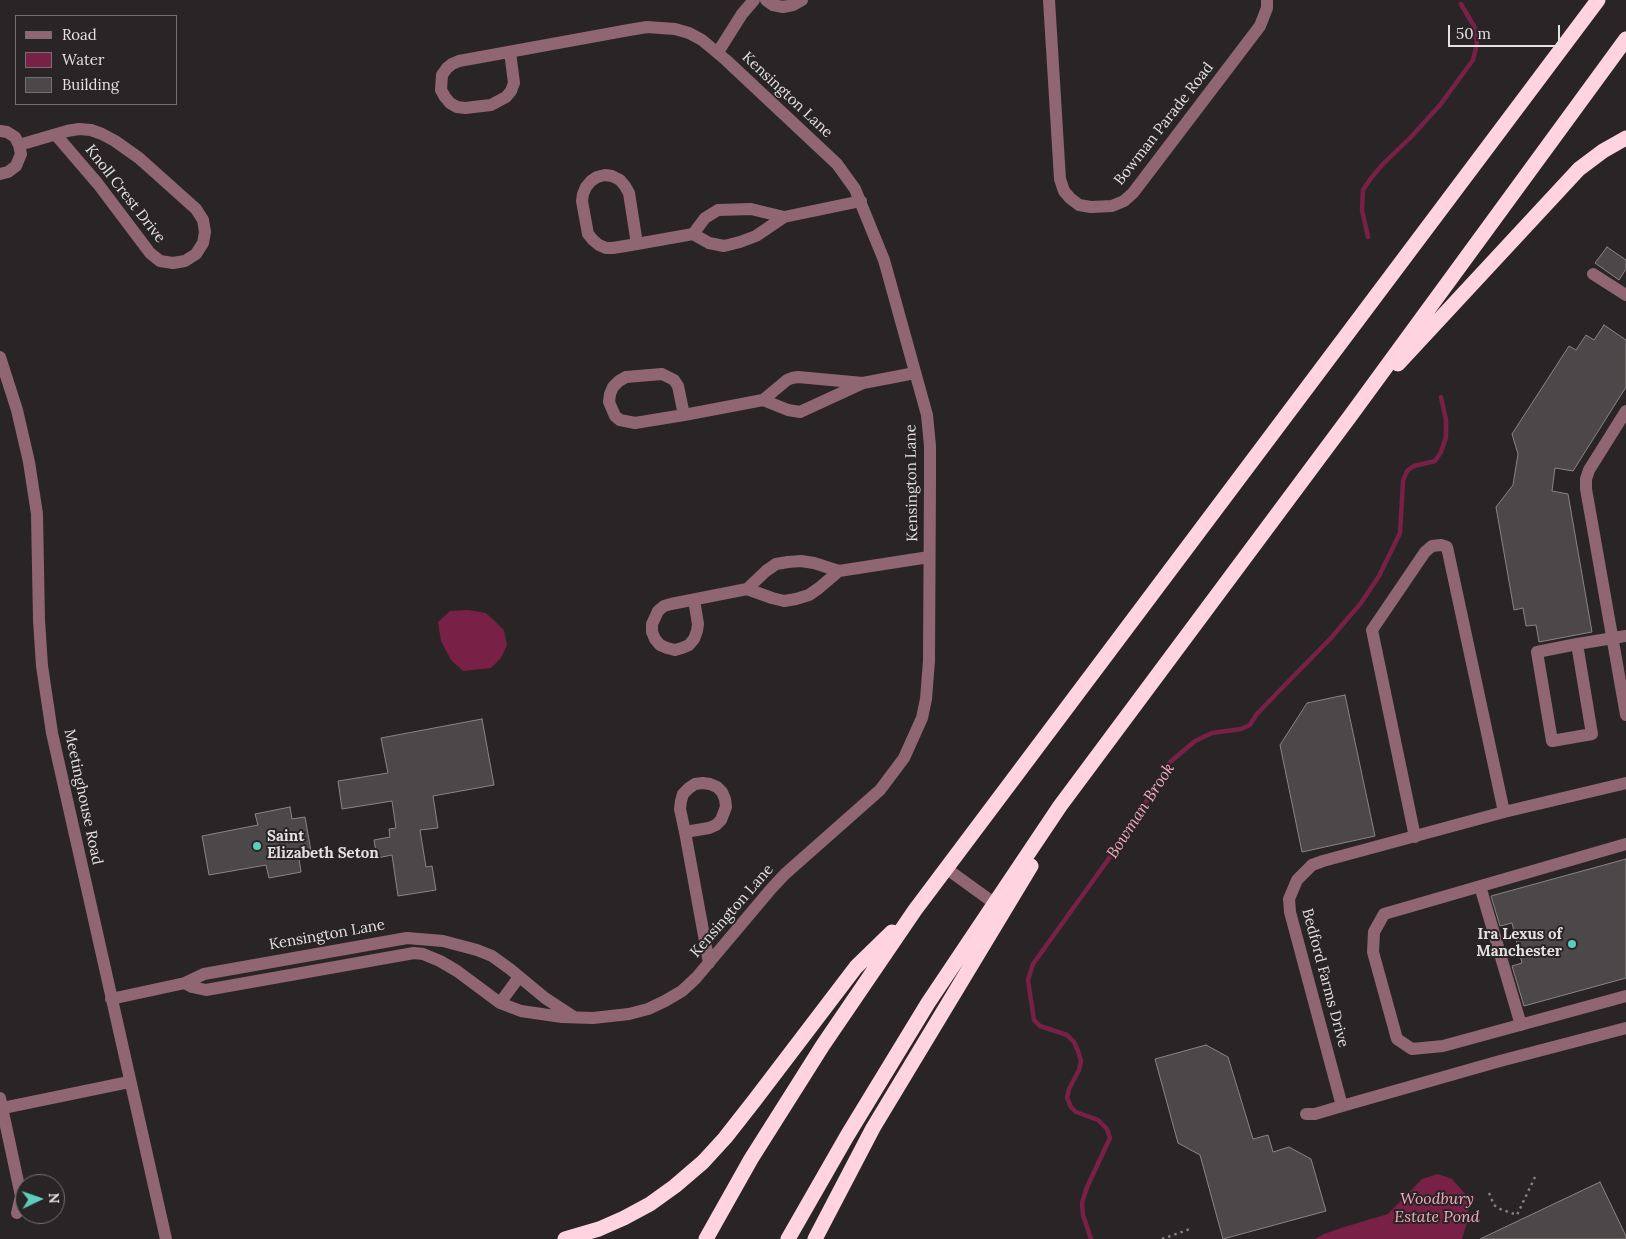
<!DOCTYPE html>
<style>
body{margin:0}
#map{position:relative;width:1626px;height:1239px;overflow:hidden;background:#292526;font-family:Lora,serif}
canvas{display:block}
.legend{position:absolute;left:15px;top:15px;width:162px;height:90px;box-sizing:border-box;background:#292526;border:1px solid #747071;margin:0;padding:6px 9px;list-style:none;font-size:15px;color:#e4e1e1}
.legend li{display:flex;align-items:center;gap:10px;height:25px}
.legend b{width:25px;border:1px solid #747071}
.north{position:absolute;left:15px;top:1174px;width:50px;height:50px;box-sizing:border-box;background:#292526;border:1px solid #747071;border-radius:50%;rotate:87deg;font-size:14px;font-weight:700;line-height:20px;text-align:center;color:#e4e1e1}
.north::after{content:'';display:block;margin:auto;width:18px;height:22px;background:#5dceb9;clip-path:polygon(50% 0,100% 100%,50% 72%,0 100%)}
.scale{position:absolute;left:1448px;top:25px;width:112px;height:22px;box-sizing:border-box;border:2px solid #e4e1e1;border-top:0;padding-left:6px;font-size:15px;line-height:18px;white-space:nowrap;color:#e4e1e1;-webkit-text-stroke:4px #292526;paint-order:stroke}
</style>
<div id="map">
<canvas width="1626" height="1239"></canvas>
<ul class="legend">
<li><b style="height:6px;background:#906673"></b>Road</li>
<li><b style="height:14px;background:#782045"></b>Water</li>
<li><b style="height:14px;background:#4c4748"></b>Building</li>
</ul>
<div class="north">N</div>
<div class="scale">50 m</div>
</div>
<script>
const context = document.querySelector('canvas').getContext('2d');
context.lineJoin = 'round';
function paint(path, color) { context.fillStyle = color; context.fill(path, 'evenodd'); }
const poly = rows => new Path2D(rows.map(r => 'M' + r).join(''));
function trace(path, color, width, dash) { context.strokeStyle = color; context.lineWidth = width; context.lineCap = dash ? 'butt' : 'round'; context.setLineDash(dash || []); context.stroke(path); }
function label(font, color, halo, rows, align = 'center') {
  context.font = font + ' Lora,serif'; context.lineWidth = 4; context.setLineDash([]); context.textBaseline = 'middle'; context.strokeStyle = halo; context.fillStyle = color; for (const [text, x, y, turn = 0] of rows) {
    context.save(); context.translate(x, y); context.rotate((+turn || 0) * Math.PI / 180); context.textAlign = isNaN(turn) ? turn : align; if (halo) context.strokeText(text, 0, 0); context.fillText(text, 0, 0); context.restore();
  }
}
paint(poly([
 [468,610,486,613,504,630,507,645,501,658,491,668,463,671,451,660,441,641,438,622,450,611],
 [1438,1174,1452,1179,1467,1196,1469,1217,1462,1239,1315,1239,1324,1234,1344,1227,1388,1214,1422,1179]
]), '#782045');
trace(poly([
 [1368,237,1362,210,1363,190,1371,178,1383,164,1411,137,1440,105,1473,60,1477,43,1475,28,1461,4],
 [1091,1239,1083,1215,1082,1203,1087,1187,1110,1138,1107,1129,1098,1120,1076,1112,1071,1107,1067,1098,1069,1089,1079,1070,1081,1061,1078,1051,1074,1042,1067,1035,1040,1026,1034,1020,1028,980,1033,964,1105,864,1134,822,1169,763,1195,741,1212,733,1241,729,1250,725,1256,715,1279,691,1331,638,1361,603,1379,576,1400,533,1403,481,1407,471,1414,466,1435,461,1441,452,1446,437,1446,420,1441,397]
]), '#782045', 4.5);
const building = poly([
 [1607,247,1626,260,1626,269,1619,280,1595,263,1607,247],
 [1604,325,1626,340,1626,387,1573,471,1555,468,1552,491,1568,494,1592,632,1539,642,1536,625,1526,626,1523,608,1514,610,1496,507,1513,485,1518,454,1512,434,1569,346,1576,350,1586,335,1594,340,1604,325],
 [1345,695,1375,836,1302,852,1280,745,1307,703,1345,695],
 [482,719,494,785,433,796,438,828,420,830,426,867,432,866,436,890,398,896,392,855,377,858,374,840,390,837,389,829,396,828,392,801,342,809,338,781,388,773,381,738,482,719],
 [290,807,292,819,305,817,312,857,299,859,301,872,269,878,266,865,209,875,202,836,258,825,255,814,290,807],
 [1626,859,1626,978,1524,1006,1512,966,1522,963,1512,923,1500,926,1491,896,1626,859],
 [1206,1045,1228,1057,1253,1139,1268,1135,1273,1152,1289,1147,1311,1159,1326,1211,1223,1239,1200,1155,1178,1143,1155,1059,1206,1045],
 [1600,1182,1626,1236,1626,1239,1480,1239,1600,1182]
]);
paint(building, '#4c4748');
trace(building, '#8a8485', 1);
trace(poly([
 [1489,1193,1494,1205,1500,1209,1517,1215,1535,1177],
 [1162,1239,1190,1229]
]), '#848181', 2.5, [2.5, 4]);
trace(poly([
 [766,0,773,5,783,7,793,5,802,0],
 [1049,0,1060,179,1064,191,1070,198,1079,205,1091,207,1112,206,1124,201,1133,193,1260,26,1267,8,1267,0],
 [718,52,742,14,754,0],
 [0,131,7,132,15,137,19,145,21,154,16,166,8,172,0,174],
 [19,145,67,131,79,129,91,130,102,134,115,141,139,158,196,209,203,220,205,232,203,243,196,254,185,261,173,263,160,261,150,253,98,184,56,135],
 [693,234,705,218,718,210,751,209,784,217],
 [637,244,629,193,625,186,620,180,612,176,605,175,597,177,591,181,586,187,583,194,582,201,588,234,593,240,599,245,606,248,613,248,637,244,693,234,709,243,724,246,740,242,756,236,784,217,861,201],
 [1593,274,1626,295],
 [0,357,17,410,29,462,37,514,39,620,42,666,52,733,166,1239],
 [763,400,788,410,800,412,863,383,915,373],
 [1626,411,1589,470,1586,479,1586,489,1626,715],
 [684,415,678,386,674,380,662,374,626,377,619,381,613,387,610,394,609,402,615,416,620,420,635,423,684,415,763,400,787,380,792,378,798,377,863,383],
 [747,589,766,571,776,564,788,562,801,561,814,563,839,571,929,557],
 [694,600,698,624,697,631,694,639,689,645,682,648,675,650,667,648,660,645,655,639,652,632,652,624,658,611,664,606,671,604,747,589,772,598,784,601,796,599,809,595,819,588,839,571],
 [1577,644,1592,734,1552,741,1537,652,1577,644,1626,636],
 [685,832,709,828,716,825,721,820,726,807,725,799,722,792,717,787,710,784,703,783,695,784,689,788,683,794,681,801,680,809,685,832,709,963],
 [1415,837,1372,630,1425,552,1432,546,1441,545,1447,547,1504,812],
 [1626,844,1384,914,1374,932,1373,952,1397,1039,1412,1049,1443,1046,1626,996],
 [947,869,994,903],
 [1480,886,1521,1025],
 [185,983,192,987,206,990,414,953,423,954,440,961,457,971,500,1003,521,1011,562,1017,593,1018,629,1014,648,1009,665,1001,682,991,696,978,771,889,785,874,880,790,904,758,922,718,926,699,929,661,930,479,930,446,927,415,884,260,855,189,837,164,726,60,702,40,689,33,675,29,647,27,629,30,459,61,452,64,447,68,442,75,441,90,445,97,450,103,457,107,465,108,491,105,506,97,511,91,514,83,510,52],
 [111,999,185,983,204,974,407,938,443,941,477,950,492,956,510,969,545,998,574,1017],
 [500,1003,519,977],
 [0,1098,21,1196,17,1213],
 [1342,1106,1290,912,1289,899,1297,880,1312,865,1323,861,1504,812,1626,783],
 [3,1108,129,1082],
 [1306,1114,1315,1114,1342,1106,1500,1061,1626,1028]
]), '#906673', 12);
trace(poly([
 [1398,364,1579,169,1603,151,1626,138],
 [565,1239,599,1229,624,1218,650,1204,675,1186,703,1162,725,1138,754,1101,856,967,892,932],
 [706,1239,751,1159,823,1045,915,910,1598,0],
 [788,1239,847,1136,928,1003,1060,806,1351,415,1626,39],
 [815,1239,873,1128,1031,866]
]), '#ffd4e0', 15);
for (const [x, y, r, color] of [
 [257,846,5,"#5dceb9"],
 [1572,944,5,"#5dceb9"]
]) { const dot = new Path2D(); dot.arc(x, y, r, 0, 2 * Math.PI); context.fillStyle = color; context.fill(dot); trace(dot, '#292526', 2); }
label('15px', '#e4e1e1', '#292526', [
 ["Kensington Lane",787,95,43],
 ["Bowman Parade Road",1164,124,-52],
 ["Knoll Crest Drive",125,194,52],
 ["Kensington Lane",912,483,-91],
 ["Meetinghouse Road",83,797,78],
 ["Kensington Lane",732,911,-49],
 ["Kensington Lane",327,935,-10],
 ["Bedford Farms Drive",1325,978,75]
]);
label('bold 15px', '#e4e1e1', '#292526', [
 ["Saint",267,837],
 ["Elizabeth Seton",267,854],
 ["Ira Lexus of",1562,935,"right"],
 ["Manchester",1562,952,"right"]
], 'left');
label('italic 16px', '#f6aac2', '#292526', [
 ["Bowman Brook",1141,811,-57],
 ["Woodbury",1437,1199],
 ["Estate Pond",1437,1217]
]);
</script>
